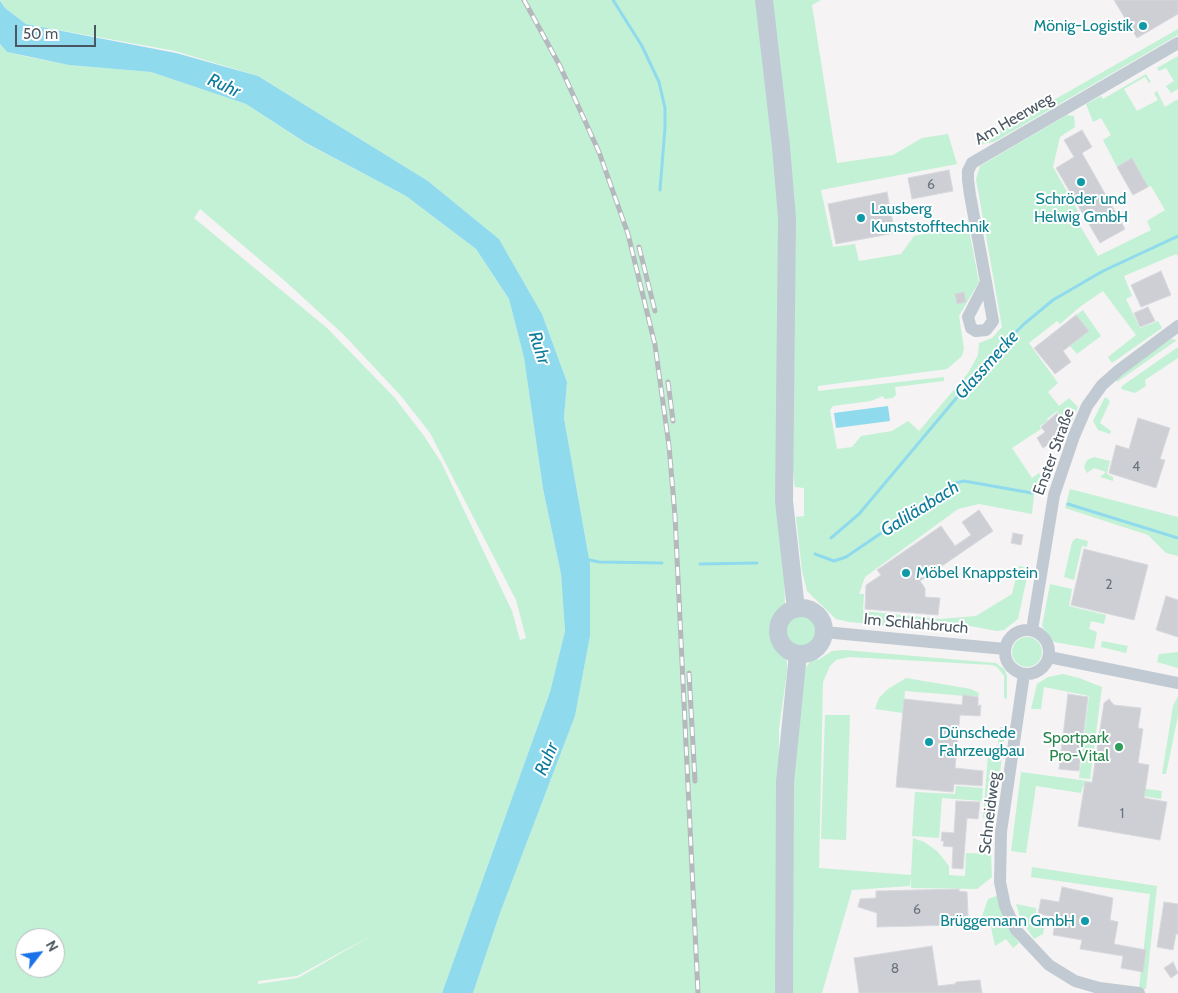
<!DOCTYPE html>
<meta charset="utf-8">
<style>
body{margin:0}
#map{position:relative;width:1178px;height:993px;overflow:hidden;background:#f5f3f3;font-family:Cabin,sans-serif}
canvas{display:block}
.north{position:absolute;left:15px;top:928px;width:50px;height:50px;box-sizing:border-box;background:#fff;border:1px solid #b7bbc0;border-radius:50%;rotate:60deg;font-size:14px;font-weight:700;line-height:20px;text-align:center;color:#4a5661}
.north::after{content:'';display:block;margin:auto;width:18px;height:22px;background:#1a73e8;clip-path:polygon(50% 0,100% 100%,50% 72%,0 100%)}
.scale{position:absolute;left:15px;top:25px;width:81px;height:22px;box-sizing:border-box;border:2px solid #4a5661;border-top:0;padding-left:6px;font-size:15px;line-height:18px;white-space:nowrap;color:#4a5661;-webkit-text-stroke:4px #fff;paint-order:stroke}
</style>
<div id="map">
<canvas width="1178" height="993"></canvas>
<div class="north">N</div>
<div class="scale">50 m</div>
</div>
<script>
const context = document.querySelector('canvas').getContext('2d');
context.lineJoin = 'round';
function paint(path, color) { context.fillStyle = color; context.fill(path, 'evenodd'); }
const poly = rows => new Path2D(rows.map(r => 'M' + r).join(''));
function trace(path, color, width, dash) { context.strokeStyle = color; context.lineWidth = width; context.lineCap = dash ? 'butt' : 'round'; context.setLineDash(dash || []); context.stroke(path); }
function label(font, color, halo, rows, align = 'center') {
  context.font = font + ' Cabin,sans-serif'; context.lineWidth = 4; context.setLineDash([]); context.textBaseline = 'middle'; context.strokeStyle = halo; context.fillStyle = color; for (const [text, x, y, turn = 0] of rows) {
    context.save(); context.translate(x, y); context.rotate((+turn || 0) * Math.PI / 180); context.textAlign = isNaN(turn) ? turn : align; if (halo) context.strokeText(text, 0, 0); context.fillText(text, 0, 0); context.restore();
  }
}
paint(poly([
 [1,0,757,0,772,112,778,206,785,608,771,629,787,662,787,672,779,728,778,993,473,993,500,913,575,716,590,636,590,564,564,418,567,382,542,314,499,239,428,181,258,76,175,51,26,24,5,8],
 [769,0,821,0,812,5,837,163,893,155,922,138,948,134,957,164,821,190,833,247,855,244,859,261,901,254,914,236,968,225,979,282,959,316,964,348,962,356,947,369,818,386,818,391,944,377,944,381,895,387,896,395,893,398,884,399,883,396,871,401,833,406,830,410,837,449,852,447,861,436,892,431,908,421,919,431,968,373,978,355,979,343,992,338,1002,327,976,179,980,166,1067,115,1074,116,1075,127,1060,137,1053,167,1078,211,1073,214,1098,256,1151,230,1147,221,1165,210,1151,186,1148,187,1132,158,1117,167,1103,140,1111,135,1101,118,1093,122,1086,104,1101,96,1103,99,1146,74,1151,82,1149,83,1145,77,1124,89,1137,111,1158,100,1154,93,1157,91,1165,107,1178,99,1178,256,1176,254,1124,276,1132,296,1126,299,1140,328,1158,321,1162,328,1112,363,1108,357,1136,335,1103,291,1081,306,1060,324,1057,321,1029,343,1058,383,1048,392,1059,406,1069,398,1078,407,1069,428,1057,411,1047,419,1048,421,1040,426,1041,429,1012,448,1032,478,1039,473,1044,481,1049,483,1039,490,1035,485,1032,514,979,504,958,509,865,577,859,594,864,594,863,611,941,619,976,616,1012,594,1019,566,1029,568,1018,619,1004,630,997,631,970,626,943,625,911,628,849,622,836,619,807,591,802,571,796,517,804,516,804,488,795,487,791,457],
 [1178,29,1178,35,994,142,982,144,982,141],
 [0,44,7,52,28,57,70,65,151,72,246,104,307,144,406,196,476,249,509,299,524,358,543,489,561,574,565,631,550,692,442,993,0,993],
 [200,209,285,281,344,335,401,396,430,433,516,600,526,638,520,640,512,611,441,462,424,436,394,397,327,328,194,218],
 [376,933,298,978,258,984,258,981,297,976],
 [25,938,55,938,55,968,25,968],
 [1178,56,1178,89,1171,93,1166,86,1174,81,1166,68,1159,71,1157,68],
 [1083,310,1101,336,1077,354,1070,346,1088,331,1076,315],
 [1171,339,1177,340,1117,382,1116,380,1136,363],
 [1178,347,1178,358,1145,380,1146,386,1135,393,1121,389,1122,386],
 [1105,397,1110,401,1100,423,1111,431,1110,434,1098,430,1093,421],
 [1094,457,1110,461,1107,474,1113,477,1113,481,1100,477,1106,472,1094,468,1087,473,1084,467,1087,460],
 [1070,489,1178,517,1178,556,1166,553,1148,535,1065,508],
 [1076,538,1088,541,1087,547,1082,546,1074,580,1064,577,1072,542],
 [1050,584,1072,589,1069,606,1106,615,1104,624,1091,621,1089,629,1097,632,1094,649,1054,642,1042,626],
 '785 632a16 16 0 1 1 32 0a16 16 0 1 1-32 0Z',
 '1012 652a15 15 0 1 1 30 0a15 15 0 1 1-30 0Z',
 [1102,641,1128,646,1126,653,1101,647],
 [844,650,996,663,1005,670,1007,676,1007,699,1004,698,1004,676,997,667,992,665,849,657,836,660,830,666,823,682,819,868,911,875,913,838,924,842,937,851,949,866,949,875,965,876,966,853,991,854,992,877,977,889,911,888,911,876,910,886,852,890,822,993,790,993,790,802,801,687,806,667,814,656,818,660,832,651],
 [1178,652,1178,668,1157,662,1159,654],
 [1063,674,1079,678,1102,687,1090,779,1079,778,1089,696,1044,687,1041,709,1031,709,1037,684,1048,677],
 [906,678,971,689,979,693,978,697,905,691,903,713,875,709,879,698,888,689],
 [1178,696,1178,716,1166,774,1162,774,1173,706],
 [825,715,850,715,846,840,821,839],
 [1000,727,1005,728,995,820,983,818,988,755,997,756],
 [1021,772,1162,791,1161,799,1083,786,1081,793,1036,786,1026,853,1011,851],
 [956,786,983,788,982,801,942,798,939,838,912,836,915,792,955,794],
 [1032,867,1157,886,1146,989,1139,988,1150,894,1031,877],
 [999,895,1013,935,1019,943,1013,948,1006,939,995,946,989,918,981,919,988,899],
 [1016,904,1036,908,1036,916,1046,918,1043,934,1034,939,1021,920]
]), '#c3f1d5');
paint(poly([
 [0,0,5,8,26,24,176,53,258,76,428,181,499,239,542,314,567,382,564,418,590,564,590,636,575,716,500,913,473,993,442,993,550,692,565,631,561,574,543,489,524,358,509,299,476,249,406,196,306,143,246,104,151,72,69,65,7,52,0,44],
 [888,406,890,421,836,428,834,413]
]), '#90daee');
trace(poly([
 [613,0,642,46,659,82,665,108,665,128,660,190],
 [1068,504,1178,538],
 [831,538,859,514,990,358,1024,324,1053,300,1103,271,1178,236],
 [815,554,834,561,846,557,955,483,964,481,1032,493],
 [585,559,599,562,662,563],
 [700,564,757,563]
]), '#90daee', 3);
const building = poly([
 [1114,0,1178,0,1178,14,1137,38,1114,0],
 [1082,130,1092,147,1082,153,1125,229,1100,243,1056,168,1074,157,1064,140,1082,130],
 [1132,158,1148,187,1133,195,1117,167,1132,158],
 [949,170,953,191,912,199,908,178,949,170],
 [887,192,895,233,836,244,828,204,887,192],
 [1161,271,1171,295,1141,307,1131,285,1161,271],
 [964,292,966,302,957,304,955,294,964,292],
 [1148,307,1155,321,1140,327,1134,313,1148,307],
 [1076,315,1089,331,1063,351,1071,362,1055,374,1034,348,1076,315],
 [1057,413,1067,429,1059,434,1061,436,1043,448,1037,438,1045,432,1041,427,1057,413],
 [1138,418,1170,428,1160,459,1165,460,1156,488,1109,473,1116,445,1129,449,1138,418],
 [979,510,993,531,920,581,925,588,925,597,940,598,938,615,865,609,866,585,881,575,877,570,941,526,955,546,971,535,962,522,979,510],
 [1013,533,1023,535,1021,545,1011,543,1013,533],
 [1084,549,1148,565,1134,620,1071,605,1084,549],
 [1166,596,1178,600,1178,637,1156,630,1166,596],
 [1068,694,1088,697,1079,771,1059,769,1068,694],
 [963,695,978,697,978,706,981,705,980,716,960,715,955,768,983,771,982,786,954,784,953,792,896,787,904,699,962,705,963,695],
 [1109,699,1114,705,1141,708,1138,728,1143,729,1138,763,1149,765,1144,798,1167,802,1160,840,1078,826,1085,782,1092,783,1104,703,1109,699],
 [956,801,980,802,978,819,967,818,963,869,952,868,953,847,943,846,944,841,941,841,942,832,954,833,956,801],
 [1062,887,1113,898,1110,920,1118,922,1114,944,1146,950,1143,972,1121,968,1123,956,1080,949,1082,940,1053,935,1056,917,1038,914,1041,899,1059,902,1062,887],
 [959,889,959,891,967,892,968,915,959,925,877,927,877,913,858,907,860,899,876,898,876,891,959,889],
 [1164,902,1178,904,1178,934,1176,934,1173,950,1157,947,1164,902],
 [932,946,938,986,955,984,956,982,980,980,982,993,859,993,854,958,932,946],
 [1173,962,1178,973,1171,978,1164,968,1173,962]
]);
paint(building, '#cdcfd5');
trace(building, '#d7d9de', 1);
trace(poly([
 [986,282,968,317,971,328,976,331,986,330,993,321,986,282,970,195,968,180,968,171,972,163,1178,43],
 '1005 652a22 22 0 1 1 44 0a22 22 0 1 1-44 0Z',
 [1032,630,1054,495,1074,436,1087,406,1102,385,1119,370,1178,326],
 [824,632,1005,649],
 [1049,657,1178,683],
 [1024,674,1001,832,1000,882,1005,906,1016,930,1049,965,1075,981,1099,988,1139,993]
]), '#c1cad2', 12);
trace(poly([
 [764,0,781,147,787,218,784,501,796,609],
 '778 631a23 23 0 1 1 46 0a23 23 0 1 1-46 0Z',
 [784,993,785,782,798,654]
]), '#c1cbd6', 18);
const rail = poly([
 [524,0,560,66,599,152,628,234,655,345,669,446,675,516,698,993],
 [639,247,655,311],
 [668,382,673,421],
 [689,673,695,781]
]);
trace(rail, '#b5b8bd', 5);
trace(rail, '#fff', 3, [9]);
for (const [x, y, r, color] of [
 [1143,26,5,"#0f9aa8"],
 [1081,182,5,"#0f9aa8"],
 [861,218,5,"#0f9aa8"],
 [906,573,5,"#0f9aa8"],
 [929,742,5,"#0f9aa8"],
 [1119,747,5,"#2e9e5b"],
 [1085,921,5,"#0f9aa8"]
]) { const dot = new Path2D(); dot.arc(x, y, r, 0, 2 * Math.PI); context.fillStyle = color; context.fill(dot); trace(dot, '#fff', 2); }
label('14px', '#6b747e', null, [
 ["6",931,185],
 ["4",1136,467],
 ["2",1109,585],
 ["1",1122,814],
 ["6",917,910],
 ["8",895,969]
]);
label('16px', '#0d838f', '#fff', [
 ["Mönig-Logistik",1133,26,"right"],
 ["Schröder und",1081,199,"center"],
 ["Helwig GmbH",1081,217,"center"],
 ["Lausberg",871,209],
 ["Kunststofftechnik",871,227],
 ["Möbel Knappstein",916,573],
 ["Dünschede",939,733],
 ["Fahrzeugbau",939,751],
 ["Brüggemann GmbH",1075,921,"right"]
], 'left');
label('16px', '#4a5661', '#fff', [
 ["Am Heerweg",1014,119,-30],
 ["Enster Straße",1054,452,-70],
 ["Im Schlahbruch",916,624,5],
 ["Schneidweg",990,813,-83]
]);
label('16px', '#27864d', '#fff', [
 ["Sportpark",1109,738],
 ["Pro-Vital",1109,756]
], 'right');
label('italic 18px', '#0c7c9b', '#fff', [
 ["Ruhr",224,86,24],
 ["Ruhr",539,348,72],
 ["Glassmecke",987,365,-48],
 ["Galiläabach",920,509,-32],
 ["Ruhr",547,759,-67]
]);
</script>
